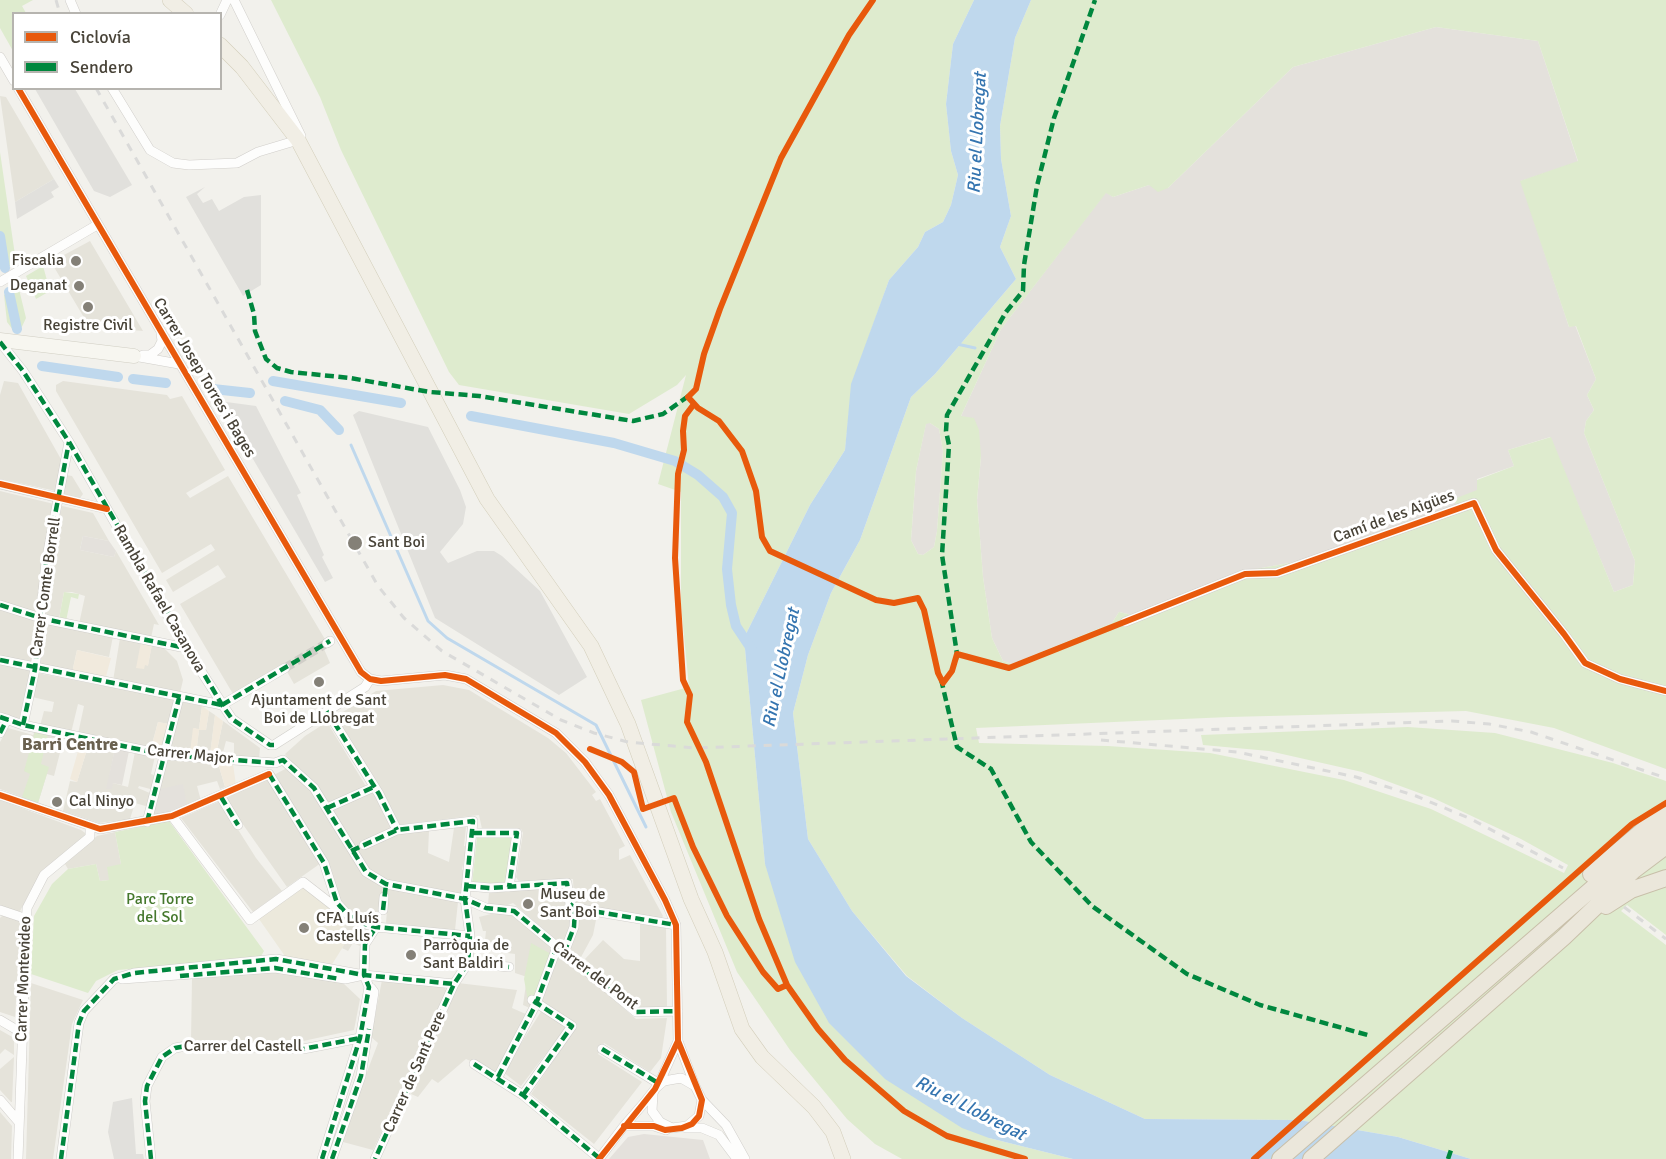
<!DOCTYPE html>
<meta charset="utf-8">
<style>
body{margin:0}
#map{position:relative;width:1666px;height:1159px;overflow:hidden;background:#f2f1ec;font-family:Signika,sans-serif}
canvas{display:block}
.legend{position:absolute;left:12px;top:12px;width:210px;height:78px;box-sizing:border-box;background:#fff;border:2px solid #b6b4af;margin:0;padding:8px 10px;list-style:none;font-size:18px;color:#484338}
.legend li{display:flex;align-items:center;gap:12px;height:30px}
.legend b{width:30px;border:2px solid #b6b4af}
</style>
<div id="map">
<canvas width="1666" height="1159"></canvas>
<ul class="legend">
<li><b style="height:8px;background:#e8590c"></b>Ciclovía</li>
<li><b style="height:8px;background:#00873e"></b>Sendero</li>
</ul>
</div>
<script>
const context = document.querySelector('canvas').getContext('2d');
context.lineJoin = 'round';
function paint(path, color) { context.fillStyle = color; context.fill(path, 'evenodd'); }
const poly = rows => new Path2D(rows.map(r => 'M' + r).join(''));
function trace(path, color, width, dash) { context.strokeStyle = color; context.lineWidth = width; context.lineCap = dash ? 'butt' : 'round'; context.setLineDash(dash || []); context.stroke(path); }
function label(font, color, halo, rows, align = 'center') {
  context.font = font + ' Signika,sans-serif'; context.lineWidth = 6; context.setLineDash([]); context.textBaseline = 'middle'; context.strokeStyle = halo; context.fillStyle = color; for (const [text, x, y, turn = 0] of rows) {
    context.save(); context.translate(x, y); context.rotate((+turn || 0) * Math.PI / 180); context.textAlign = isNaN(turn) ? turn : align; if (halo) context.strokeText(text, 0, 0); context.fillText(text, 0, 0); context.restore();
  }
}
paint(poly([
 [0,96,6,97,54,179,15,202],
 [90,241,133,314,143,331,89,326,51,262],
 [4,381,18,383,62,461,56,491,0,479,0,395],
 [63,381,167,395,170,399,182,396,225,470,186,493,190,498,228,476,329,646,324,649,330,663,294,684,285,668,233,694,180,604,226,577,218,565,173,592,166,580,215,550,211,544,162,573,56,391,56,385],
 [66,475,72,476,83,494,80,498,63,494],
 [0,491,54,504,35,611,0,602],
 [62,506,93,513,109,541,83,536,80,550,114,557,116,551,159,625,154,624,151,638,79,624,85,596,72,592,64,592,59,619,45,616,51,559],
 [0,608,37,618,33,664,0,657],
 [44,621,113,636,109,657,77,650,72,673,39,666],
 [120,638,141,642,145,665,148,665,152,644,162,646,177,661,183,680,180,693,113,681],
 [0,663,31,671,19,719,0,713],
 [37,673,176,700,169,724,158,722,151,748,78,734,84,706,78,704,71,733,40,726,44,711,52,712,54,702,32,697],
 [443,685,469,690,548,738,566,753,596,792,592,795,596,801,600,799,625,846,619,849,619,860,630,855,663,916,660,920,578,905,574,901,573,879,520,883,516,877,523,833,521,829,482,829,479,815,397,825,338,721,343,712,376,691],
 [182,702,202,706,199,729,206,730,209,711,215,715,210,755,196,754,199,730,194,728,190,753,169,752],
 [223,721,260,748,259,759,234,757,234,743,226,741,222,756,216,755],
 [327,722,367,788,329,805,285,754,305,736],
 [8,728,33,735,35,731,64,737,54,776,47,774,38,803,0,789,0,742],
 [89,743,115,748,107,789,113,783,128,787,135,752,155,756,151,774,158,776,154,790,139,786,138,788,152,794,149,807,135,803,130,819,107,822,99,823,63,811,70,781,77,782],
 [168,758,218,763,225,787,220,789,217,781,197,786,201,801,187,806,160,789],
 [287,768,302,779,326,812,356,864,382,886,458,902,455,930,386,923,388,898,381,896,377,922,365,921,341,903,272,776],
 [267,778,315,858,317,857,321,863,287,887,225,799],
 [371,791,377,794,382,811,392,827,402,834,429,831,428,853,449,862,454,828,466,827,464,846,467,847,462,869,464,871,464,895,390,882,364,865,331,809],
 [0,800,81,830,88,835,41,872,19,913,0,906],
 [220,801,256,858,282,891,253,912,181,818],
 [115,832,121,864,109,880,100,881,96,864,68,869,65,864,97,836],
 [564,887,566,909,571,917,571,926,564,947,513,903,505,906,488,904,489,893],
 [503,911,511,913,553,949,532,1009,523,1005,527,977,515,973,515,954,484,950,486,931,483,931,479,917],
 [579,912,597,915,593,935,580,959,569,949],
 [3,915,21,921,15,1017,0,1012,0,918],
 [349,920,370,931,360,946,353,943,348,951,342,948,345,942,337,936],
 [640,924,666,928,667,1007,638,1007,585,959,603,940,624,959,640,961],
 [559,952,636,1019,667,1018,661,1058,650,1072,604,1043,598,1054,642,1082,594,1144,531,1094,576,1027,538,1002],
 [277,972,343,983,360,999,354,1030,294,1043,191,1041,192,979],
 [382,980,444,986,447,992,373,1150,343,1142,354,1106,378,1043,371,1037],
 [31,983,83,1000,72,1024,53,1159,26,1159],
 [458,983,517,990,512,1008,528,1015,498,1074,466,1059,438,1083,432,1079,418,1097,411,1094,417,1078],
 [542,1010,568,1025,521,1086,503,1072],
 [0,1030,14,1038,14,1055,5,1049,0,1054],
 [14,1057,12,1102,11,1102,0,1090,0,1069],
 [0,1112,12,1126,11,1159,0,1159]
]), '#e5e3da');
paint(poly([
 [141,642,152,644,148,666,145,665,144,669,136,668],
 [77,650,111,658,105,680,72,673],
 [202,706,209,711,206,730,199,730,196,754,190,753,193,728,199,729],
 [215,715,223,721,216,755,210,755],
 [158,722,169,724,162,750,151,748],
 [81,741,89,743,77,782,70,779],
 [218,763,233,764,236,785,226,790]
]), '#f1eadd');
paint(poly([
 [1436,27,1538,41,1578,162,1521,181,1569,327,1575,325,1596,379,1587,395,1594,410,1586,421,1584,433,1635,561,1633,585,1614,592,1550,437,1508,450,1514,466,1477,479,1478,490,1457,508,1301,561,1244,571,1132,615,1119,612,1112,623,1012,664,1003,661,992,638,983,577,977,500,981,456,961,416,1001,329,1106,192,1113,197,1149,185,1168,188,1293,67],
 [926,423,930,423,939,429,943,451,937,531,934,547,923,555,918,554,911,540,916,471],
 [83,536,109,541,116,551,114,557,80,550],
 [115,748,129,751,122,785,113,783,112,789,106,789],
 [183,784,187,806,151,817,160,789],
 [644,1134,703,1140,710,1159,609,1159,628,1137]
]), '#e4e1dc');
paint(poly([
 [303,885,349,920,337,936,346,942,331,966,287,959,259,919]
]), '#ece9dc');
paint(poly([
 [0,0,33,0,22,6,26,13,14,14,13,51,0,28],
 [271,0,974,0,953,44,946,104,951,151,958,175,951,205,943,222,925,232,918,247,889,280,852,384,845,450,810,505,744,638,765,864,989,1138,1073,1159,902,1159,875,1144,847,1119,790,1050,737,972,671,812,641,700,689,687,681,605,681,492,658,484,686,375,677,385,629,414,459,385,449,372,341,150,320,97],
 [1031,0,1666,0,1666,769,1554,728,1466,711,1229,717,976,728,979,743,1108,746,1210,753,1344,780,1431,809,1564,873,1568,865,1521,839,1433,798,1362,772,1269,751,1203,745,1201,735,1408,727,1495,733,1613,763,1666,781,1666,935,1627,905,1621,911,1666,945,1666,1159,1471,1159,1398,1137,1299,1120,1145,1119,1050,1075,962,1018,907,976,852,911,808,839,793,713,808,655,831,593,860,540,911,397,935,374,1016,279,1000,247,1011,216,1001,159,1000,126,1015,38],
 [1436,27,1538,41,1578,161,1520,181,1569,327,1576,326,1596,379,1587,395,1594,410,1586,421,1584,433,1635,561,1633,585,1614,592,1551,437,1508,450,1514,466,1477,480,1477,490,1454,499,1457,508,1301,561,1244,571,1132,615,1119,612,1112,623,1012,664,1003,661,992,638,983,577,977,500,981,456,979,430,974,418,961,416,1001,329,1106,193,1113,197,1149,185,1158,192,1168,188,1293,67],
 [930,423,939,429,943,451,937,531,934,547,923,555,918,554,911,540,916,471,926,424],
 [0,152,16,262,3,270,0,269],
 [43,266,50,291,36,299,26,276],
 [17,281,26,318,20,331,13,330,7,322,4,295],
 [64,592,79,594,78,599,71,597,66,621,59,619],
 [35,731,48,734,41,764,49,767,38,803,22,797,30,774,24,771],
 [169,821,264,951,260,958,118,970,96,981,88,993,31,974,34,916,52,884,68,869,96,864,100,881,109,880,107,867,121,864,115,832],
 [514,836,506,884,472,884,477,837],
 [531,943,551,954,535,998,528,1001,524,979]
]), '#deebce');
paint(poly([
 [35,89,75,89,132,185,110,197,94,191],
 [54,179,59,187,51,192,54,197,17,219,15,202],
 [205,187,197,194,203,203,212,199,219,211,244,197,261,195,261,285,243,296,186,197],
 [219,401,256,406,301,493,297,495,324,555,322,557,333,578,325,582],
 [359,411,428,427,460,490,466,507,463,524,440,552,448,563,477,551,494,551,502,556,540,591,587,677,559,695,435,618,353,415],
 [132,1098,136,1154,143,1154,144,1159,114,1159,108,1132,113,1102]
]), '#e1e0dc');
paint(poly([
 [974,0,1031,0,1015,38,1000,126,1001,159,1011,216,1000,247,1016,279,935,374,911,397,860,540,831,593,808,655,793,713,808,839,852,911,906,976,962,1018,1050,1075,1145,1119,1299,1120,1398,1137,1471,1159,1073,1159,989,1138,962,1128,885,1079,829,1023,795,962,765,864,744,638,810,505,845,450,851,384,889,280,918,247,925,232,943,222,951,205,958,175,951,151,946,104,953,44]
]), '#bfd8ed');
trace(poly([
 [957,344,975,348],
 [351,445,428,621,447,638,596,725,646,827]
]), '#bfd8ed', 3);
trace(poly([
 [0,236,5,268],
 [9,292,17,329],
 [42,366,118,377],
 [133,379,166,383],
 [273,381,401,403],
 [213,389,250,393],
 [285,401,320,410,339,430],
 [471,416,614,443,675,461,698,475,723,497,732,513,727,569,731,605,736,626,752,650]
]), '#bfd8ed', 10);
trace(poly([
 [285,668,327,643]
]), '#d0cec8', 9, [9, 4.5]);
const street = poly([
 [70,0,76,14],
 [234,0,301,136],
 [220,15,227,0],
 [0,57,14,81],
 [18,88,361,672,370,679,381,681,445,675,466,679,556,733,585,762,609,795,665,900,676,925,678,1041,695,1086],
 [112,88,150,150,173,163,189,165,237,163,258,152,298,140],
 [0,282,97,225],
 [0,342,23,371,69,442,186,648,232,719,270,745,274,745,365,687,370,679],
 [143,355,150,355,158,349,162,341,161,333],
 [134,356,179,364],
 [0,484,107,509],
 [0,605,44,619,186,648],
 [1125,622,1245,574,1277,573,1474,503,1496,550,1564,634,1585,663,1620,679,1666,691],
 [327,643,330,641],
 [0,660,222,705],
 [222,705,285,668],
 [327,711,379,794,397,830],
 [0,717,23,725,166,755,275,763,283,760,314,788,366,872,386,884,465,899,486,908,514,911,636,1012,678,1011],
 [23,725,35,669,46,562,69,442],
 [0,733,7,719],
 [269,774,324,863,337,903,346,913,358,922,376,927,470,936],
 [0,795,100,829,172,816,269,774],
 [221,797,238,825],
 [327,808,374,787],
 [172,816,250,920,303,882,339,910],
 [147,822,179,698],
 [473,833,517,833,509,887],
 [364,845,397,830,473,821,465,899,470,936,468,963,454,984,375,1159],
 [467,886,490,888,567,883,570,904,575,908,676,925],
 [0,910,27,919],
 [383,910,384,897],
 [564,953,574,927,575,908],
 [468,963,509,967],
 [122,979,275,968,345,979,359,976],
 [0,1020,22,1033],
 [602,1049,658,1083],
 [474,1064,523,1095,600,1159],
 [498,1077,536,1004,557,947],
 [523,1095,572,1026,532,1000],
 [0,1100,18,1121],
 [702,1100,726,1125,745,1159],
 [624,1126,654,1126,666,1130],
 [686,1128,702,1128,719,1135,737,1159],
 [18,1159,27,908,44,875,90,837,90,827],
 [61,1159,79,1023,84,1011,114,979,134,973,276,959,364,975,454,984],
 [151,1159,145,1101,147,1086,162,1057,175,1048,192,1045,303,1049,360,1038],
 [322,1159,360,1038,369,987,364,975,365,944,376,927],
 [332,1159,361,1076,374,992,371,988],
 [599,1159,624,1126,644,1103,655,1089,658,1086,664,1081,681,1078,695,1086,702,1100,699,1116,687,1126,672,1128,660,1122,652,1111,653,1093,658,1083,662,1077,678,1041]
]);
const secondary = poly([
 [0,340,134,356]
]);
const primary = poly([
 [170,0,186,14],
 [220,45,242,67,298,140,487,499,591,646,628,724,691,899,715,952,742,1029,762,1057,814,1107,833,1132,843,1159]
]);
const highway = poly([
 [1591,874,1647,827,1666,815],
 [1606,906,1631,890,1666,878],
 [1280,1159,1602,880,1666,830],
 [1311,1159,1564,937,1634,870,1666,846]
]);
trace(street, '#d0ceca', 10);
trace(secondary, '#d0cec3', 15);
trace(primary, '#d3ceba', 16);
trace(highway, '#c8bfa9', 18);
trace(street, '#fdfdfc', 9);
trace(secondary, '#f7f6f0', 14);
trace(primary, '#f1eee5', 15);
trace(highway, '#ebe7db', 16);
trace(poly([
 [56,0,60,14],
 [96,88,378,586,404,618,442,651,561,720,594,733,628,742,695,748,1452,721,1489,724,1531,732,1666,778],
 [1101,740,1237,752,1356,777,1416,796,1471,819,1563,868],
 [1624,907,1666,939]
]), '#dadad9', 3, [8, 8]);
trace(poly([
 [247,290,254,314,255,331,266,359,277,368,291,372,350,378,430,392,479,396,633,421,663,414,690,395],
 [0,342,23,371,69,442,222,705,232,719,270,745,274,745],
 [0,605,44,619,186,648],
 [956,659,957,654,942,555,949,445,946,431,947,415,1006,312,1023,291,1024,265,1037,186,1054,118,1095,0],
 [0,660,222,705],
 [941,679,957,747,991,769,1031,842,1092,906,1187,974,1260,1005,1371,1036],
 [222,705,330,641],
 [327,711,379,794,397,830],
 [0,717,23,725,166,755,275,763,283,760,314,788,366,872,386,884,465,899,486,908,514,911,636,1012,678,1011],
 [23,725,35,669,46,562,69,442],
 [0,733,7,719],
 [269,774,324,863,337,903,346,913,358,922,376,927,470,936],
 [221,797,238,825],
 [327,808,374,787],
 [147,822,179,698],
 [473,833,517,833,509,887],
 [351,851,397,830,473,821,465,899,470,936,468,963,454,984,375,1159],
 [467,886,490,888,567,883,570,904,575,908,676,925],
 [383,910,386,884],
 [564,953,574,927,575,908],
 [468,963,509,967],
 [180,976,275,968,340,979],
 [602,1049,658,1083],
 [474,1064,523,1095,599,1158],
 [498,1077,536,1004,557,947],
 [523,1095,572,1026,532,1000],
 [61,1159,79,1023,84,1011,114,979,134,973,276,959,364,975,454,984],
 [151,1159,145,1101,147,1086,162,1057,175,1048,192,1045,303,1049,360,1038],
 [322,1159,360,1038,369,987,364,975,365,944,376,927],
 [332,1159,361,1076,369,1029],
 [1448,1159,1451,1150]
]), '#00873e', 4.5, [9, 4.5]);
trace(poly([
 [873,0,849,35,781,158,720,309,704,354,696,389,688,397,698,408,719,421,742,451,756,491,762,537,770,551,876,600,894,603,918,598,924,610,938,673,943,683,952,671,957,654,1009,668,1245,574,1277,573,1474,503,1496,550,1564,634,1585,663,1620,679,1666,691],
 [18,88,361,672,370,679,381,681,445,675,466,679,556,733,585,762,609,795,665,900,676,925,678,1041,702,1100,699,1116,692,1124,682,1128,665,1130,654,1126,624,1126],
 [694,404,685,416,683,431,684,450,678,474,675,558,683,680,690,695,687,722,706,762,759,919,787,985,818,1029,845,1060,904,1111,947,1136,1025,1159],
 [0,484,107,509],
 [590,749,622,762,634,772,643,809,674,798,693,847,727,916,763,972,778,989,787,985],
 [0,795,100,829,172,816,269,774],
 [599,1159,655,1089,678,1041],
 [1254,1159,1632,824,1666,803]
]), '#e8590c', 6);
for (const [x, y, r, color] of [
 [76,261,6,"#848077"],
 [79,286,6,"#848077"],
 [88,307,6,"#848077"],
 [355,543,8,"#848077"],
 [319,682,6,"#848077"],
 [57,802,6,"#848077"],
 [528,904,6,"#848077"],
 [304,928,6,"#848077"],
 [411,955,6,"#848077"]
]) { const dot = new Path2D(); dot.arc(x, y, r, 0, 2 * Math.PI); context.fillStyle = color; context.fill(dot); trace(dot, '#fff', 2); }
label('16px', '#484338', '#fff', [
 ["Fiscalia",64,261,"right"],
 ["Deganat",67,286,"right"],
 ["Registre Civil",88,326,"center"],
 ["Sant Boi",368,543],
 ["Ajuntament de Sant",319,701,"center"],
 ["Boi de Llobregat",319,719,"center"],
 ["Cal Ninyo",69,802],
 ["Museu de",540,895],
 ["Sant Boi",540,913],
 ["CFA Lluís",316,919],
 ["Castells",316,937],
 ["Parròquia de",423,946],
 ["Sant Baldiri",423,964]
], 'left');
label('16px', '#484338', '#fff', [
 ["Carrer Josep Torres i Bages",204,378,59],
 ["Camí de les Aigües",1394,517,-20],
 ["Carrer Comte Borrell",46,587,-82],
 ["Rambla Rafael Casanova",159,599,60],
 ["Carrer Major",190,755,6],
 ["Carrer del Pont",595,976,37],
 ["Carrer Montevideo",24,979,-88],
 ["Carrer del Castell",243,1047],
 ["Carrer de Sant Pere",415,1072,-66]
]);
label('16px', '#45782d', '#fff', [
 ["Parc Torre",160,900],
 ["del Sol",160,918]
]);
label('italic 18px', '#3575b0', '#fff', [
 ["Riu el Llobregat",978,133,-87],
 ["Riu el Llobregat",782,668,-78],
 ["Riu el Llobregat",970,1109,27]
]);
label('bold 18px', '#6a6150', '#fff', [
 ["Barri Centre",70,745]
]);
</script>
